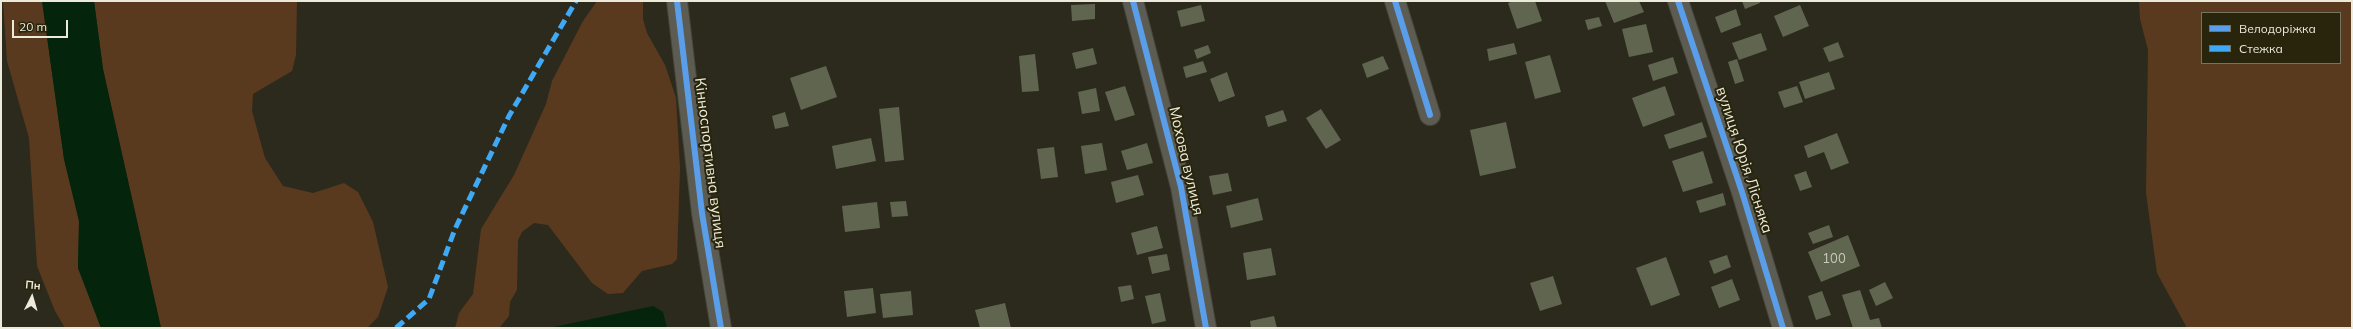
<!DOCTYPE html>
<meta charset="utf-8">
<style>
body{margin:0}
#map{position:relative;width:2353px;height:329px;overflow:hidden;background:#2c2a1c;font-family:Mulish,sans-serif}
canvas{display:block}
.frame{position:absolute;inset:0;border:2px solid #ebeadb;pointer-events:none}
.legend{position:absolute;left:2201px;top:12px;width:140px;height:52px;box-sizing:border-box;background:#28250c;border:1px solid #76745f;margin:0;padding:5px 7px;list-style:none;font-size:12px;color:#ebeadb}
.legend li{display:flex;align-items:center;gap:8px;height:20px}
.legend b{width:20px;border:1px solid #76745f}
.north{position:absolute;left:12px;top:277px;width:40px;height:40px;-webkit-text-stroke:3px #28250c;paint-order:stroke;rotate:5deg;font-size:11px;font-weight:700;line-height:16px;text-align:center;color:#ebeadb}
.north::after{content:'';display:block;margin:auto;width:14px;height:18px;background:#ebeadb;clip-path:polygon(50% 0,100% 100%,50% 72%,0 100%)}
.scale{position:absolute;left:12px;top:20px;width:56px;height:18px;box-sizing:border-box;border:2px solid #ebeadb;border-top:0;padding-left:5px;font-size:12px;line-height:14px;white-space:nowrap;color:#ebeadb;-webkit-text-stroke:3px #28250c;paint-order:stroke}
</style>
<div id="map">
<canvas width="2353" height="329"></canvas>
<div class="frame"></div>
<ul class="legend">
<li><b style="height:5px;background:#5a9eea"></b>Велодоріжка</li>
<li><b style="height:5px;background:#3fa9f5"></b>Стежка</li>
</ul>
<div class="north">Пн</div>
<div class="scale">20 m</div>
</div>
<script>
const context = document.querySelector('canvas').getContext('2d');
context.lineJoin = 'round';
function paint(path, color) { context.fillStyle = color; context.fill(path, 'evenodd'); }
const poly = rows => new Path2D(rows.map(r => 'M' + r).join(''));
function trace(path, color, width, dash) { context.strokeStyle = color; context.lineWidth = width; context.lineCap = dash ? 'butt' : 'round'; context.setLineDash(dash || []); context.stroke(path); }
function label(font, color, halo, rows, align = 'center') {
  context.font = font + ' Mulish,sans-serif'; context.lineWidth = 4; context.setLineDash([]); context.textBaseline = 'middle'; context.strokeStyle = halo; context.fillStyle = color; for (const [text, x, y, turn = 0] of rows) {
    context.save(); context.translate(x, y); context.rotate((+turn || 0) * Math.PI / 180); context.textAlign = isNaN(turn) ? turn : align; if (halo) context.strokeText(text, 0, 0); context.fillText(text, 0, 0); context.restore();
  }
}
paint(poly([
 [3,1,42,1,64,159,79,221,78,268,101,328,65,328,55,311,37,266,29,138,7,61],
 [94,1,297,1,296,55,292,71,253,94,252,111,265,158,283,186,313,193,344,183,358,192,373,222,388,287,378,317,367,328,161,328,103,69],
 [597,1,643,1,643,19,647,33,665,65,676,98,680,168,677,259,672,264,642,271,623,293,608,294,592,283,548,225,534,223,522,232,518,240,517,290,510,302,509,316,500,327,455,328,459,313,473,294,481,229,514,175,546,104,552,81,583,21],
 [2139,1,2352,1,2352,328,2187,328,2157,273,2146,193,2148,50,2140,19],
 [2202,13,2340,13,2340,63,2202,63]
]), '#5a3a1f');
paint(poly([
 [42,1,94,1,103,69,161,328,101,328,78,268,79,221,64,159],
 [653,306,663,312,667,328,549,328]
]), '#04240b');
paint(poly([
 [1514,1,1535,1,1542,21,1517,29,1508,3],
 [1605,1,1639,1,1644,12,1614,23],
 [1742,1,1759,1,1760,3,1745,9],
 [1095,4,1095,19,1072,21,1071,5],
 [1201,5,1205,21,1181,27,1177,11],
 [1800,5,1809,26,1783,37,1774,16],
 [1736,9,1741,25,1721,33,1715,17],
 [1599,17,1602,26,1588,30,1585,20],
 [1646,24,1653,52,1629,57,1622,29],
 [1761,33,1767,50,1739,60,1732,43],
 [1838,42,1844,57,1829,62,1823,48],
 [1514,43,1517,54,1489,61,1487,49],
 [1208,45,1211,53,1197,59,1194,50],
 [1093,48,1097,64,1076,69,1072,53],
 [1035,54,1039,91,1022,92,1019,56],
 [1550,55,1561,92,1535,99,1525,62],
 [1383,56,1389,69,1367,78,1362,64],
 [1673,57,1678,73,1653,81,1648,65],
 [1737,59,1744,81,1735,84,1728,62],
 [1203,61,1207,72,1186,78,1183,67],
 [826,66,837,97,801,110,790,78],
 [1227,72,1235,96,1219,102,1210,79],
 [1829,72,1835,89,1805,99,1799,82],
 [1125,86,1135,115,1115,121,1105,92],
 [1665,86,1675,115,1643,127,1632,98],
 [1797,86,1803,102,1784,108,1778,92],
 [1096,88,1100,111,1082,114,1078,92],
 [899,107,904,160,885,162,879,109],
 [1321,109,1341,140,1326,149,1306,118],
 [1283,110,1287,121,1268,127,1265,116],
 [785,112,789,126,775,129,772,116],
 [1506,122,1516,168,1480,176,1470,130],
 [1702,122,1707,137,1669,149,1664,135],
 [1837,133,1849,163,1831,170,1824,152,1808,158,1804,146],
 [871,138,876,161,836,169,832,146],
 [1102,143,1107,170,1085,174,1081,146],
 [1147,143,1153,163,1127,170,1121,151],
 [1054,147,1058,177,1041,179,1037,149],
 [1703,151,1713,183,1683,192,1672,161],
 [1806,171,1812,187,1800,191,1794,175],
 [1228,173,1232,191,1213,195,1209,176],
 [1138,175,1144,195,1116,203,1111,182],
 [1723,193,1726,205,1700,213,1696,201],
 [1258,198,1263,220,1231,228,1226,206],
 [906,201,908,216,892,217,890,202],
 [877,202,880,228,845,232,842,206],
 [1829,225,1833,237,1813,244,1808,233],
 [1157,226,1163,248,1137,255,1131,233],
 [1848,235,1860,266,1821,282,1808,252],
 [1271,248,1276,275,1247,280,1243,253],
 [1167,254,1170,270,1152,274,1148,257],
 [1727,255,1731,267,1714,274,1709,261],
 [1666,257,1680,295,1651,306,1636,268],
 [1553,276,1562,304,1540,311,1530,283],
 [1732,279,1740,300,1719,308,1711,287],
 [1885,282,1893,298,1876,306,1869,290],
 [1131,285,1134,299,1121,302,1118,287],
 [873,288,876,313,847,317,844,291],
 [1860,290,1870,320,1879,318,1882,328,1853,328,1842,295],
 [911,291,913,315,883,318,880,294],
 [1822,291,1831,315,1816,320,1808,296],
 [1160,293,1166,321,1152,324,1145,296],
 [1005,303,1011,328,980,328,975,310],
 [1274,316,1277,328,1251,328,1250,321]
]), '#606550');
const minor = poly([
 [677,1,702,213,721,328],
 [1133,1,1181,187,1206,328],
 [1395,1,1430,115],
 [1678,1,1742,192,1783,328]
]);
trace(minor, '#47453a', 22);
trace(minor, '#5d5c52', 20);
trace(poly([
 [396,328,429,299,455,229,509,116,576,1]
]), '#3fa9f5', 5, [10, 5]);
trace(poly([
 [677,1,702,213,721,328],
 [1133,1,1181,187,1206,328],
 [1395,1,1430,115],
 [1678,1,1742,192,1783,328]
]), '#5a9eea', 6);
label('13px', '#c8c9b8', null, [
 ["100",1834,259]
]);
label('15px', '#ebeadb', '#28250c', [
 ["вулиця Юрія Лісняка",1744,160,72],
 ["Мохова вулиця",1186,161,77],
 ["Кінноспортивна вулиця",710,163,83]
]);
</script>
